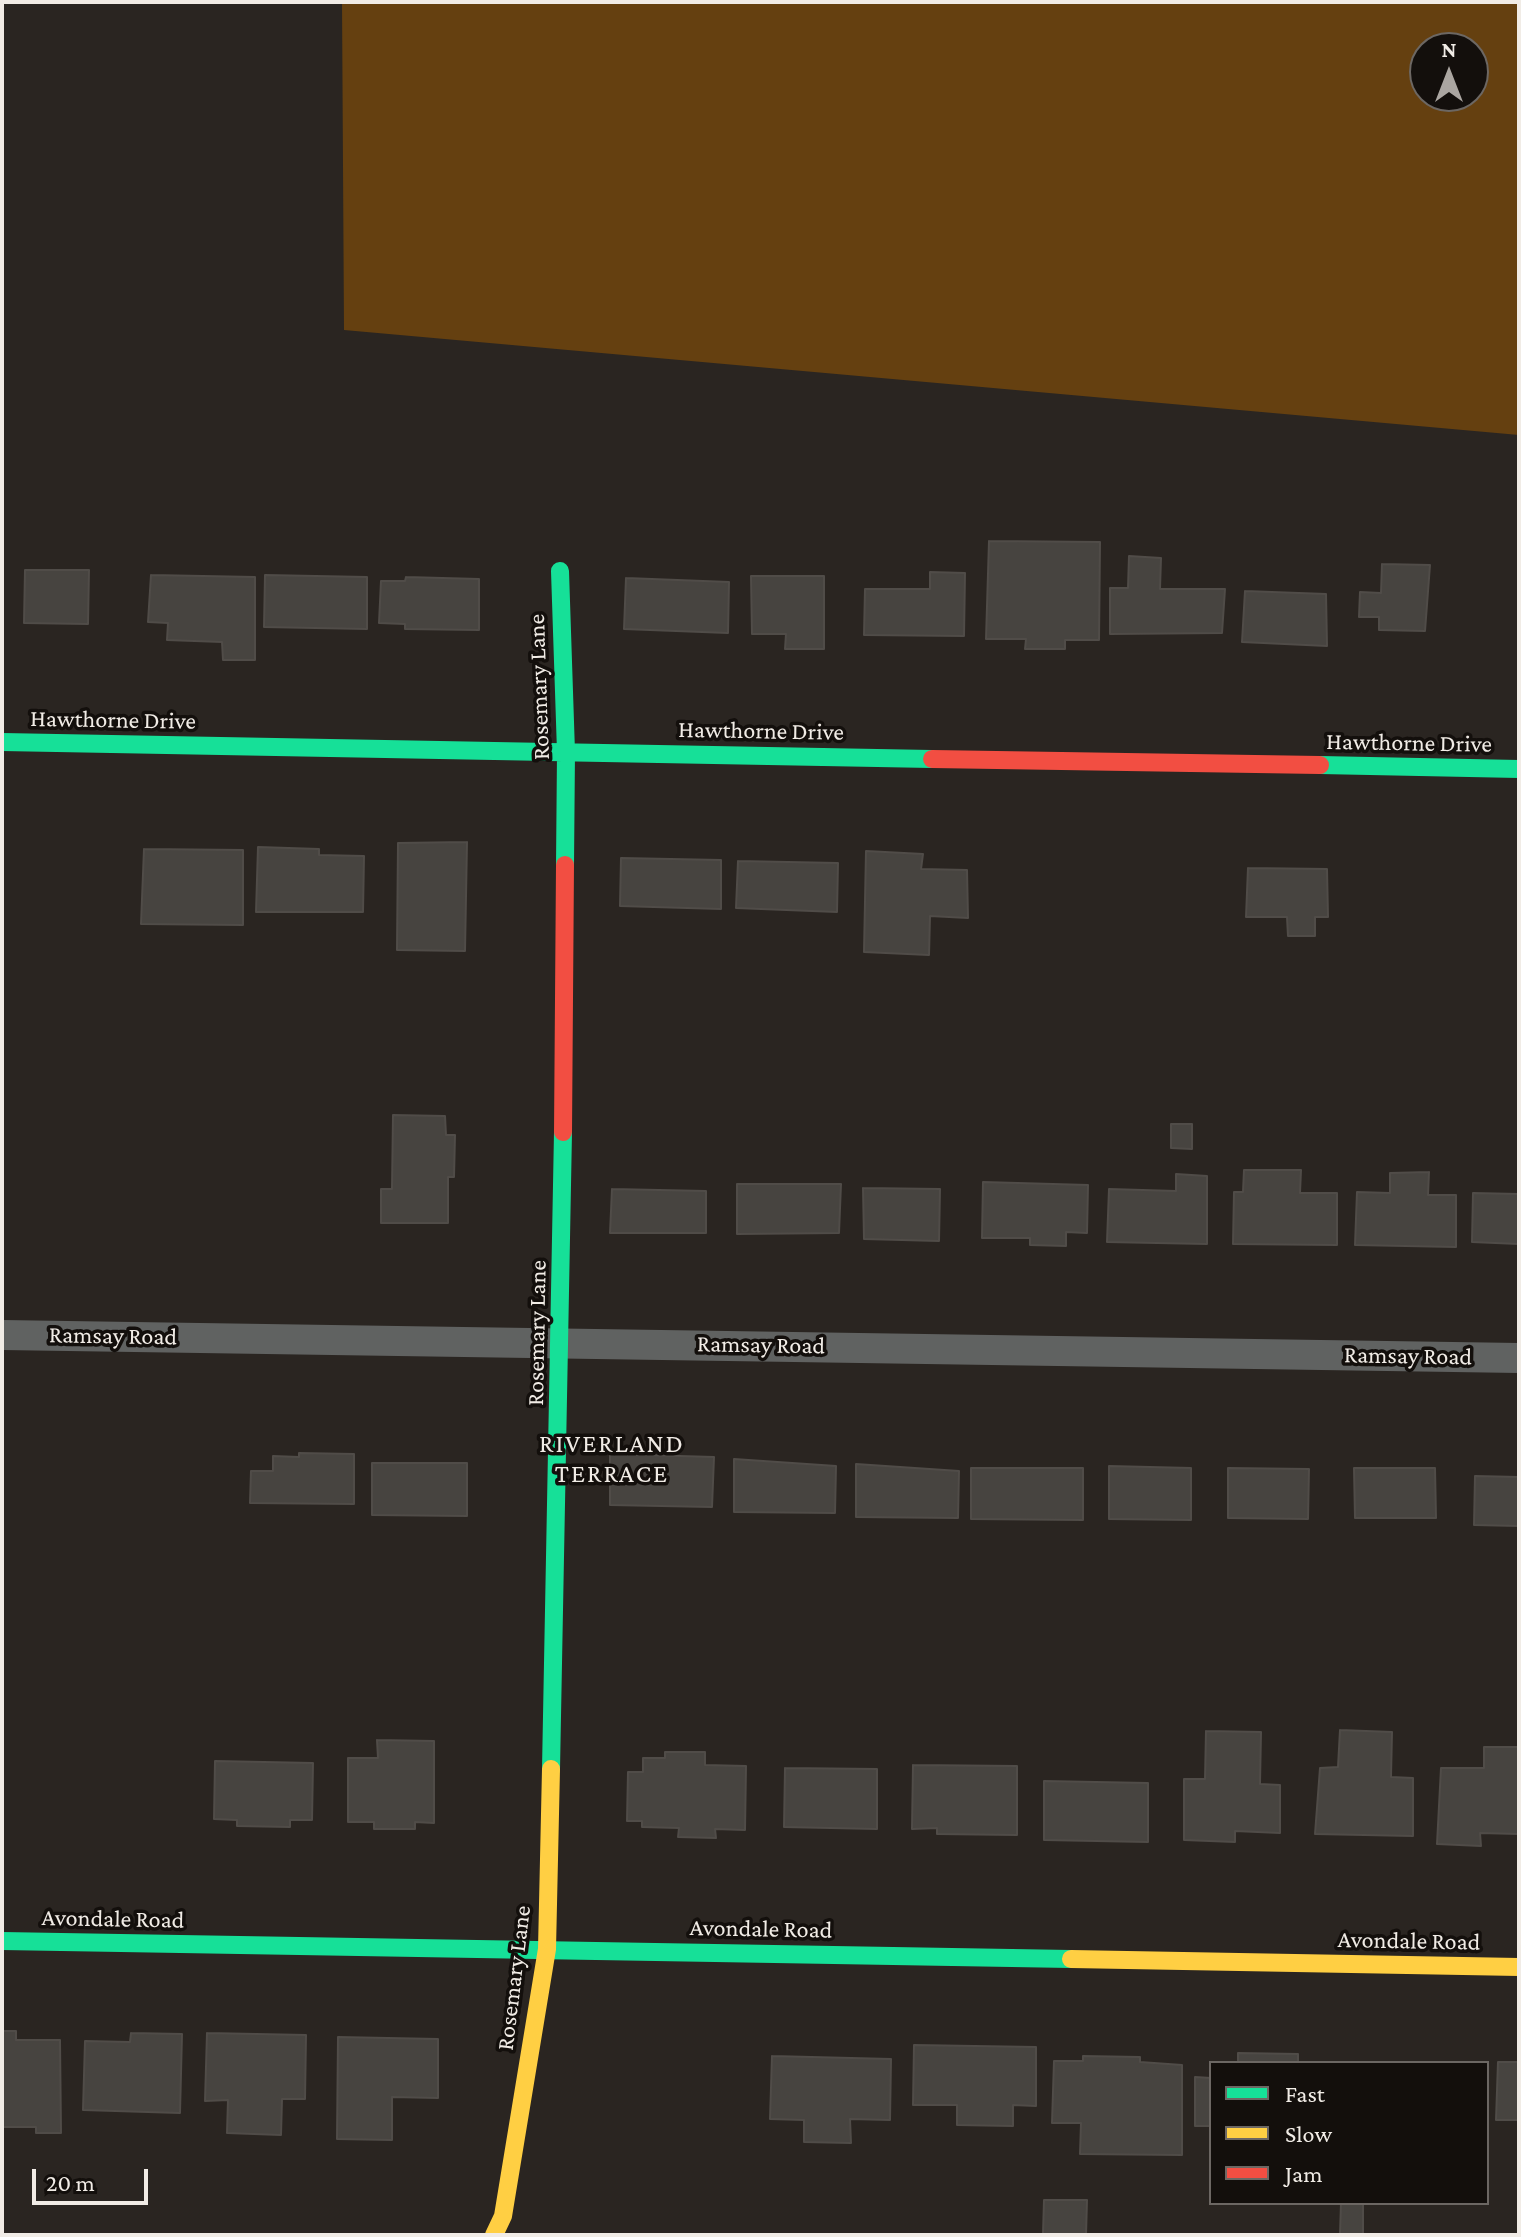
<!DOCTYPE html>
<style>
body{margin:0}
#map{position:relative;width:1521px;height:2237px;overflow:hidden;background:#2a2521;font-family:"Crimson Pro",serif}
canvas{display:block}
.frame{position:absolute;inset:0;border:4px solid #f1ece6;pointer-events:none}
.legend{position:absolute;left:1209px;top:2061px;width:280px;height:144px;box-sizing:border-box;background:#130f0c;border:2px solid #6c6763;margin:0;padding:10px 14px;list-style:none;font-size:24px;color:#f1ece6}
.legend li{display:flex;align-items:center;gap:16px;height:40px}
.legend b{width:40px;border:2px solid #6c6763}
.north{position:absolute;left:1409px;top:32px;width:80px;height:80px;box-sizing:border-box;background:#130f0c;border:2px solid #6c6763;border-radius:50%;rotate:0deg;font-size:22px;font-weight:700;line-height:32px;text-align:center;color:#f1ece6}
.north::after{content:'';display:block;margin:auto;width:28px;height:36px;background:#aba6a1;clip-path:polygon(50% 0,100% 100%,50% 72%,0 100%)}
.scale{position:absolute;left:32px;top:2169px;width:116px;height:36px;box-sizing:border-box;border:4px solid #f1ece6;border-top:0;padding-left:10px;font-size:24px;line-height:28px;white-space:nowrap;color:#f1ece6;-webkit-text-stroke:6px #130f0c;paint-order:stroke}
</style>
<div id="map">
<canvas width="1521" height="2237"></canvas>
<div class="frame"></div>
<ul class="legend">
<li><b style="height:10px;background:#16e098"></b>Fast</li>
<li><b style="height:10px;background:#ffcf43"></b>Slow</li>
<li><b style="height:10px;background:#f24e42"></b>Jam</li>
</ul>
<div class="north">N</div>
<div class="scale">20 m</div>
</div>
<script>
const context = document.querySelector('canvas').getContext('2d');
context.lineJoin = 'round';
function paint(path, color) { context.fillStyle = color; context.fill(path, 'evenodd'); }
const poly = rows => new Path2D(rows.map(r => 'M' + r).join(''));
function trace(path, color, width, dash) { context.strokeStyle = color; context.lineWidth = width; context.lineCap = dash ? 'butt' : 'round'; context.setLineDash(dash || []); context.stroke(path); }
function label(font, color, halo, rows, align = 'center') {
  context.font = font + ' "Crimson Pro",serif'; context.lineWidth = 7; context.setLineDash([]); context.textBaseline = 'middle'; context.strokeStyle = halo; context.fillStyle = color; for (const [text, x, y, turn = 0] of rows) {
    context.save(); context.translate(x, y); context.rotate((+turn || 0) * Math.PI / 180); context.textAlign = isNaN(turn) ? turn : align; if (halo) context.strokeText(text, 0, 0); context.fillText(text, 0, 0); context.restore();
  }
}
paint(poly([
 [342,2,1519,2,1519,435,344,330],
 [1425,48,1473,48,1473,96,1425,96]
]), '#654010');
const building = poly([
 [989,541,1100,542,1099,640,1065,640,1065,649,1025,649,1026,639,986,639,989,541],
 [1129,556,1161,558,1160,589,1225,589,1222,633,1110,634,1110,588,1128,588,1129,556],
 [1382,564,1430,565,1425,631,1379,630,1379,617,1359,617,1360,592,1381,593,1382,564],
 [25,570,89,570,88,624,24,623,25,570],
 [930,572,965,573,964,636,864,635,865,589,930,589,930,572],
 [151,575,255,577,255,660,223,660,222,642,167,640,168,623,148,622,151,575],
 [265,575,367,577,367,629,264,627,265,575],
 [751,576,824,576,824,649,785,649,786,634,752,634,751,576],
 [406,577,479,579,479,630,405,629,405,624,379,623,381,581,405,581,406,577],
 [626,578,729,582,728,633,624,629,626,578],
 [1245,591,1326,594,1327,646,1242,642,1245,591],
 [467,842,465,951,397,950,398,843,467,842],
 [258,847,319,849,319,855,364,856,363,912,256,912,258,847],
 [144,849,243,850,243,925,141,924,144,849],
 [866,851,923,854,921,869,967,870,968,918,930,916,929,955,864,952,866,851],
 [621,858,721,860,721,909,620,906,621,858],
 [738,861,838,863,837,912,736,908,738,861],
 [1248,868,1327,869,1328,917,1315,917,1315,936,1288,936,1287,917,1246,917,1248,868],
 [393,1115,445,1116,446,1135,455,1135,454,1177,448,1177,448,1223,381,1223,381,1189,392,1189,393,1115],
 [1171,1124,1192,1124,1192,1149,1171,1148,1171,1124],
 [1244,1170,1301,1170,1300,1193,1337,1193,1337,1245,1233,1244,1234,1192,1243,1192,1244,1170],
 [1429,1172,1428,1195,1456,1195,1456,1247,1355,1245,1357,1192,1390,1193,1390,1173,1429,1172],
 [1176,1174,1207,1176,1207,1244,1107,1242,1109,1189,1176,1191,1176,1174],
 [983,1182,1088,1185,1087,1233,1066,1232,1066,1246,1030,1245,1030,1238,982,1238,983,1182],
 [737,1184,841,1184,839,1233,737,1234,737,1184],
 [863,1188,940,1189,939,1241,864,1239,863,1188],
 [612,1189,706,1191,706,1233,610,1233,612,1189],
 [1473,1193,1519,1194,1519,1244,1472,1242,1473,1193],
 [299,1453,354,1454,354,1504,250,1503,251,1471,273,1471,273,1456,299,1457,299,1453],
 [610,1454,714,1457,712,1507,610,1505,610,1454],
 [734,1459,836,1466,835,1513,734,1512,734,1459],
 [372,1463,467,1463,467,1516,372,1515,372,1463],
 [856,1464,959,1471,958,1518,856,1517,856,1464],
 [1109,1466,1191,1468,1191,1520,1109,1519,1109,1466],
 [971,1468,1083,1468,1083,1520,971,1519,971,1468],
 [1228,1468,1309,1469,1308,1519,1228,1518,1228,1468],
 [1354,1468,1435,1468,1436,1518,1355,1518,1354,1468],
 [1475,1476,1519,1477,1519,1526,1474,1525,1475,1476],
 [1340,1730,1392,1732,1391,1777,1413,1778,1413,1836,1315,1834,1320,1768,1338,1767,1340,1730],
 [1206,1731,1261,1732,1260,1784,1280,1785,1280,1833,1235,1831,1235,1842,1184,1840,1184,1779,1205,1779,1206,1731],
 [377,1740,434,1741,434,1823,415,1822,415,1829,374,1829,374,1822,348,1822,348,1758,378,1758,377,1740],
 [1484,1747,1519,1747,1519,1834,1480,1833,1481,1846,1437,1844,1441,1768,1484,1768,1484,1747],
 [665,1752,705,1752,705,1765,746,1766,745,1830,715,1829,716,1838,678,1837,679,1828,642,1827,642,1821,627,1821,628,1772,643,1772,643,1758,665,1758,665,1752],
 [215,1761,313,1763,312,1820,290,1820,290,1827,237,1826,237,1820,214,1819,215,1761],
 [913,1765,1017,1766,1017,1835,937,1834,937,1828,912,1829,913,1765],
 [785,1768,877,1769,877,1829,784,1827,785,1768],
 [1044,1781,1148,1783,1148,1842,1044,1840,1044,1781],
 [2,2031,16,2031,16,2040,60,2040,61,2133,36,2133,36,2127,2,2127,2,2031],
 [131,2033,182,2034,180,2113,83,2110,85,2041,130,2042,131,2033],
 [207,2033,306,2035,305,2099,282,2099,281,2135,227,2133,228,2100,205,2101,207,2033],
 [338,2037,438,2039,438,2098,392,2097,392,2140,337,2139,338,2037],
 [914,2045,1036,2047,1036,2106,1013,2105,1013,2126,957,2125,957,2105,913,2105,914,2045],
 [1238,2053,1298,2054,1298,2063,1238,2063,1238,2053],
 [772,2056,891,2059,890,2120,850,2119,851,2143,804,2142,804,2120,770,2119,772,2056],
 [1083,2056,1140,2057,1140,2062,1182,2065,1182,2155,1080,2154,1081,2123,1052,2123,1054,2061,1083,2061,1083,2056],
 [1498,2062,1519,2062,1519,2120,1496,2120,1498,2062],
 [1195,2077,1211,2078,1211,2126,1195,2126,1195,2077],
 [1044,2200,1087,2200,1086,2235,1043,2234,1044,2200],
 [1341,2203,1363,2203,1363,2234,1340,2234,1341,2203]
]);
paint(building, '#474440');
trace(building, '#504c48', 2);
trace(poly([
 [2,1335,1519,1358]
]), '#606261', 30);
trace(poly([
 [560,571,566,752,565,865],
 [2,742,932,759],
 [1320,765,1519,769],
 [551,1769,563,1132],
 [2,1941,1071,1959]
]), '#16e098', 18);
trace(poly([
 [1071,1959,1519,1967],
 [494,2235,503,2216,547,1949,551,1769]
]), '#ffcf43', 18);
trace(poly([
 [932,759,1320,765],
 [563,1132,565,865]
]), '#f24e42', 18);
label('24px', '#f1ece6', '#130f0c', [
 ["Rosemary Lane",539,687,-92],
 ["Hawthorne Drive",113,720,1],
 ["Hawthorne Drive",761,731,1],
 ["Hawthorne Drive",1409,743,1],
 ["Rosemary Lane",537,1333,-89],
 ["Ramsay Road",113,1336,1],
 ["Ramsay Road",761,1345,1],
 ["Ramsay Road",1408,1356,1],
 ["Avondale Road",113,1919,1],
 ["Avondale Road",761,1929,1],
 ["Avondale Road",1409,1941,1],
 ["Rosemary Lane",514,1978,-83]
]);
context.letterSpacing = '2px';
label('26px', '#f1ece6', '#130f0c', [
 ["RIVERLAND",612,1444],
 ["TERRACE",612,1474]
]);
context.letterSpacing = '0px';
</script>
